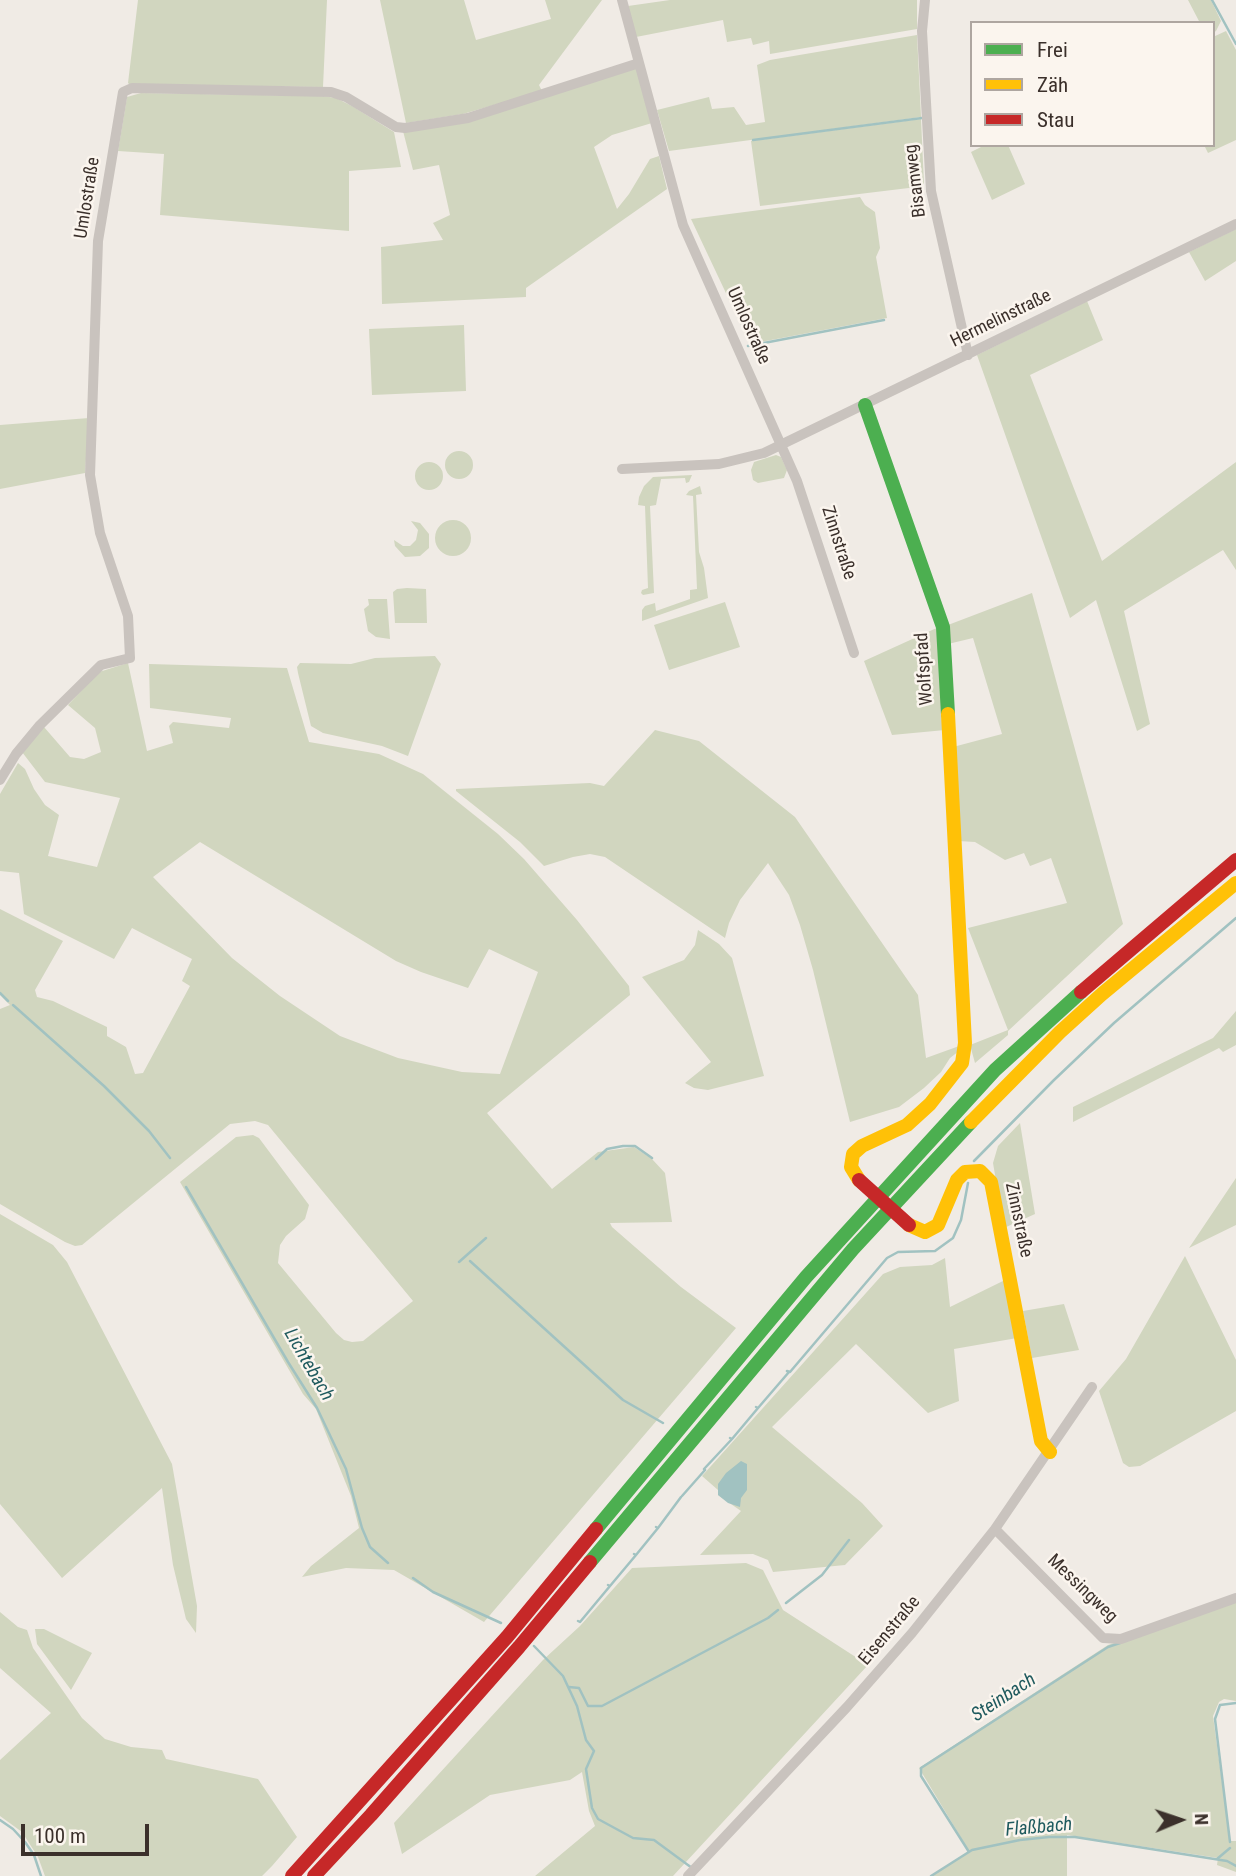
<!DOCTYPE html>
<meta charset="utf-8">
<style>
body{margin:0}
#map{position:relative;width:1236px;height:1876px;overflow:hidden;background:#f0ebe5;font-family:"Roboto Condensed",sans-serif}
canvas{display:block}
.legend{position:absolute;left:970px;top:21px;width:245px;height:126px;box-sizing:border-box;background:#fbf5ee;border:2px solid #aea6a0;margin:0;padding:9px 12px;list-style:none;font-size:21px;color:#3b302b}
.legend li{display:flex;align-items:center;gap:14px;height:35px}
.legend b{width:35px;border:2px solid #aea6a0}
.north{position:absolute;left:1145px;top:1785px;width:70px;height:70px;-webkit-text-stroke:5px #fbf5ee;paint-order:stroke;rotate:88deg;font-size:19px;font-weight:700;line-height:28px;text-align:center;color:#3b302b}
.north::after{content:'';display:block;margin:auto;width:24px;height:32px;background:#3b302b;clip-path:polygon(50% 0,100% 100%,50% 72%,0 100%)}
.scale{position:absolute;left:21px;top:1824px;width:128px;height:32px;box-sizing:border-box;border:4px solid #3b302b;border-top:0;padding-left:9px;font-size:21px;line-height:24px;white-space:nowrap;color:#3b302b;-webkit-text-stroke:5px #fbf5ee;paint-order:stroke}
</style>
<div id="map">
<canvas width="1236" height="1876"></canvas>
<ul class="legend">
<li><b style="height:9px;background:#4caf50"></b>Frei</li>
<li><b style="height:9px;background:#ffc107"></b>Zäh</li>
<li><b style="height:9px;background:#c62828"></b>Stau</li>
</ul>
<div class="north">N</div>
<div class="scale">100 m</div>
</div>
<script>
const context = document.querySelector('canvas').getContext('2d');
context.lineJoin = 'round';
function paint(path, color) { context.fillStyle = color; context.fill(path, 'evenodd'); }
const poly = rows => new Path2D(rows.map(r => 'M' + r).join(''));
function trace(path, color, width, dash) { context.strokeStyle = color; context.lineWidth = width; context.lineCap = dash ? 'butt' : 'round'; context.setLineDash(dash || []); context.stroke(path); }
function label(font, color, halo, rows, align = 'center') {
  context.font = font + ' "Roboto Condensed",sans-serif'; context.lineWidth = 5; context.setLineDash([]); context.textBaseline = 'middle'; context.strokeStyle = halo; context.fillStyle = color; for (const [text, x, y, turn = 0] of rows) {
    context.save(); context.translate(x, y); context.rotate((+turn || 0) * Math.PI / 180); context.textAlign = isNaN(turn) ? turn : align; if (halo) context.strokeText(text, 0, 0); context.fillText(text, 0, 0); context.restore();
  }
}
paint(poly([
 [138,0,327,0,323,87,130,85,128,83],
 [380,0,464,0,476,40,551,19,545,0,602,0,539,85,542,91,463,114,406,123],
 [670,0,917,0,917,29,770,54,769,41,753,45,751,38,727,42,723,20,636,37,628,6],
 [1188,0,1211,0,1221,21,1216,31,1213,33,1213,23,1200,23],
 [1226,31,1236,50,1236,140,1208,153,1204,145,1213,145,1213,37],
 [917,35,921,117,669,151,657,110,709,97,712,109,734,107,746,125,765,122,757,65,770,60],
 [636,67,652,123,612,135,594,147,617,209,629,194,650,159,659,156,667,189,526,288,526,297,382,304,381,247,443,240,433,223,450,215,439,165,413,170,403,131],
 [141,93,323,96,336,98,352,106,394,132,401,167,349,171,349,231,160,215,164,154,118,151,127,97],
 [921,119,924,184,917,185,917,187,760,206,751,141],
 [985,145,1008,145,1025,184,992,200,971,152],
 [860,197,865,205,875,212,880,248,876,257,887,318,750,344,691,219],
 [1236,229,1236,261,1205,281,1189,252],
 [1087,301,1103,340,1030,375,1102,561,1236,462,1236,570,1223,550,1124,611,1150,724,1137,731,1096,600,1070,618,977,355],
 [464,325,466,391,372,395,369,329],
 [89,418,85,473,0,489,0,425],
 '445 465a14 14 0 1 1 28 0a14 14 0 1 1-28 0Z',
 [776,455,781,457,787,470,784,478,758,483,753,480,751,470,754,462],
 '415 476a14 14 0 1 1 28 0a14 14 0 1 1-28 0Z',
 [692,475,689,482,686,483,685,478,661,479,656,505,650,506,654,593,643,595,641,593,642,590,648,588,645,506,638,505,639,497,644,486,653,477],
 [700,486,702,494,696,495,699,552,704,568,708,598,642,621,642,610,645,606,655,603,656,611,690,599,690,590,697,589,693,496,686,495,689,491],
 '435 538a18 18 0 1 1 36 0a18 18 0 1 1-36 0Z',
 [411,521,420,523,429,534,429,548,420,556,405,557,395,546,394,540,403,546,410,546,416,540,418,530],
 [407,588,426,589,427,623,395,623,393,592,397,589],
 [1032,593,1123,924,1008,1031,1008,1035,975,1063,970,1045,1008,1030,968,928,1067,903,1051,858,1030,866,1024,853,1005,860,975,842,958,841,953,747,1002,734,973,638,948,644,948,625],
 [368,599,387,599,390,639,376,637,368,631,364,609,369,605],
 [725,602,740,647,669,670,654,625],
 [941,626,945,730,892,735,864,661],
 [435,656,441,664,408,756,382,746,323,733,311,726,298,673,297,667,300,663,351,664,375,658],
 [128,663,147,751,173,743,169,726,173,722,229,728,231,718,150,708,149,664,287,668,309,742,379,754,423,774,498,834,524,859,577,920,629,986,630,995,487,1113,552,1189,598,1152,634,1147,652,1159,665,1173,672,1222,610,1223,612,1227,681,1287,736,1328,484,1622,394,1570,346,1568,302,1577,311,1566,359,1528,351,1496,316,1409,303,1394,180,1182,236,1137,253,1135,259,1138,309,1205,305,1219,286,1236,280,1245,278,1263,336,1333,344,1340,352,1342,363,1341,413,1301,268,1125,255,1121,230,1124,82,1245,75,1246,65,1242,0,1204,0,1009,10,1005,0,995,0,909,63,941,35,990,37,997,53,1001,107,1027,107,1036,126,1047,135,1074,143,1073,190,986,182,981,192,959,132,928,114,959,24,914,19,873,0,871,0,794,18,763,25,769,34,789,45,805,59,815,48,856,97,867,120,798,45,782,22,752,44,727,70,757,84,759,101,752,95,728,68,705,99,672],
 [200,842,396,961,421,972,468,988,489,949,538,972,500,1074,462,1072,398,1058,340,1036,280,996,232,958,153,877],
 [655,730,699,741,795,817,918,995,926,1058,962,1045,959,1051,950,1058,941,1072,924,1088,899,1107,850,1122,813,970,800,925,789,895,768,863,740,900,729,923,725,938,605,857,590,854,573,857,544,866,520,842,456,791,456,789,590,783,604,786],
 [698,930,719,944,732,958,764,1076,708,1090,694,1088,685,1083,711,1062,642,977,684,960,695,945],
 [1236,1011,1236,1045,1223,1052,1219,1048,1073,1122,1073,1107,1213,1038],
 [1020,1123,1035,1214,1004,1228,993,1163,998,1146],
 [1236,1178,1236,1225,1189,1248],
 [0,1214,53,1245,67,1262,172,1464,197,1606,196,1633,186,1619,173,1565,162,1488,62,1578,0,1504],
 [1185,1256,1236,1360,1236,1411,1140,1466,1129,1467,1123,1463,1099,1391,1126,1359],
 [945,1258,950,1307,1005,1280,1017,1338,954,1349,959,1401,928,1413,856,1344,772,1427,862,1503,883,1526,845,1565,773,1572,768,1560,753,1554,700,1555,741,1511,718,1495,718,1490,702,1476,883,1274,900,1267,932,1265],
 [1064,1304,1079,1350,1032,1358,1023,1311],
 [746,1563,763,1570,783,1610,868,1665,673,1876,535,1876,595,1826,589,1811,582,1772,570,1780,490,1795,402,1854,394,1823,543,1660,580,1626,632,1568],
 [1236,1601,1236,1701,1224,1699,1219,1702,1213,1716,1230,1841,1236,1841,1236,1872,1217,1865,1218,1858,1067,1835,1067,1876,931,1876,969,1851,919,1768,1108,1645],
 [0,1612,18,1627,27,1630,33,1648,82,1718,105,1739,131,1747,162,1750,166,1759,258,1779,297,1837,272,1866,262,1876,45,1876,38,1857,22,1832,0,1816,0,1760,51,1713,0,1668],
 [35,1629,44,1629,92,1653,71,1690,37,1644]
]), '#d1d6bf');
paint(poly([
 [741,1461,747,1464,747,1490,741,1498,740,1507,728,1503,718,1495,718,1484,726,1473]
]), '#a1c2c1');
trace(poly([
 [1212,0,1236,44],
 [753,140,922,118],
 [748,346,884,320],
 [0,993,8,1001],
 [13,1005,104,1086,149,1131,170,1158],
 [596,1159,607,1149,623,1146,635,1146,652,1158],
 [974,1161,1054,1080,1114,1023,1236,918],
 [186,1187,288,1362,317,1408,346,1469,362,1528,370,1547,388,1563],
 [470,1261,623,1400,663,1423],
 [459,1262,486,1238],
 [787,1371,790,1372,887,1258,898,1252,935,1251,953,1238,961,1220,968,1183],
 [756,1407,758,1408,789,1372],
 [730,1438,732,1439,758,1408],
 [704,1469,732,1439],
 [682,1496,705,1470],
 [656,1527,658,1528,681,1497],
 [634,1554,636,1555,658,1528],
 [413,1578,433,1592,501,1623],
 [608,1585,610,1586,636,1555],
 [786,1603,822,1575,849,1540],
 [578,1621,580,1622,610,1586],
 [534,1646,563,1676,577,1706,586,1740,594,1751,586,1769,592,1808,598,1819,633,1838,654,1840,692,1868],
 [569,1687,579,1688,588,1706,602,1706,768,1618,778,1610],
 [0,1820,13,1829,25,1842,34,1855,41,1876],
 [1230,1842,1215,1719,1220,1705,1236,1703],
 [969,1852,921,1776,921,1768,1108,1647,1120,1643],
 [1217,1859,1230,1848],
 [931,1876,972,1850,1020,1840,1049,1837,1075,1837,1227,1861,1236,1866]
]), '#a1c2c1', 2.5);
trace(poly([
 [622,0,683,225,797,481,854,653],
 [925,0,922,31,931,191,968,355],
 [622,469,719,464,764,453,1236,224],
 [0,780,16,754,40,725,101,665,130,658,128,616,100,533,90,475,98,241,123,92,132,88,331,92,346,97,396,127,405,128,468,118,639,63],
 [995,1529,1103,1638,1121,1639,1236,1598],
 [688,1876,847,1707,912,1633,995,1529,1092,1387]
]), '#c9c3be', 10);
trace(poly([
 [865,405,943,627,948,714],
 [596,1529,806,1277,995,1070,1081,992],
 [590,1562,853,1249,971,1122]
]), '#4caf50', 14);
trace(poly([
 [971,1122,1060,1032,1102,994,1236,883],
 [859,1180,851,1167,853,1154,862,1146,907,1125,930,1104,962,1063,965,1043,948,714],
 [909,1225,925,1232,938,1225,957,1180,965,1172,980,1171,991,1182,1041,1441,1050,1452]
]), '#ffc107', 14);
trace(poly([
 [1081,992,1236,860],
 [292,1876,507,1637,596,1529],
 [314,1876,371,1815,519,1647,590,1562]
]), '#c62828', 14);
trace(poly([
 [859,1180,909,1225]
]), '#c62828', 14);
label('18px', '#3b302b', '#fbf5ee', [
 ["Bisamweg",916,181,-97],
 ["Umlostraße",88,198,-81],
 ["Hermelinstraße",1001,319,-26],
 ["Umlostraße",748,326,66],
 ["Zinnstraße",838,543,72],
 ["Wolfspfad",925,669,-94],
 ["Zinnstraße",1018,1220,78],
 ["Messingweg",1082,1589,44],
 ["Eisenstraße",890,1631,-50]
]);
label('italic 19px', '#1f5a5e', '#fbf5ee', [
 ["Lichtebach",308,1365,60],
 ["Steinbach",1004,1698,-33],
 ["Flaßbach",1039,1828,-5]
]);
</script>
